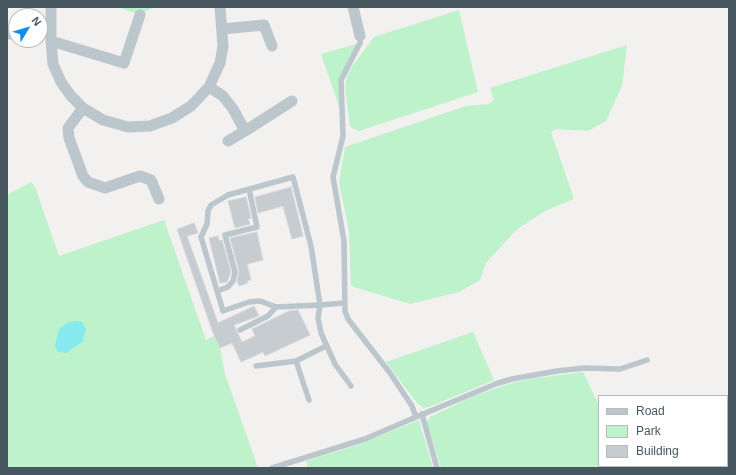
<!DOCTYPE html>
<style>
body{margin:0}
#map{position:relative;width:736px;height:475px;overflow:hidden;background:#f3f0f0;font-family:Helvetica,sans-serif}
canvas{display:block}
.frame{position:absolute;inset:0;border:8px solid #47575f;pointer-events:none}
.legend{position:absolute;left:598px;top:395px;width:130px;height:72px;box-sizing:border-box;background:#fff;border:1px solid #b5bcbf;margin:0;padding:5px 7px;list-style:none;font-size:12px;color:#47575f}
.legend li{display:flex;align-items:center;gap:8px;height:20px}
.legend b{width:20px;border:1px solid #b5bcbf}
.north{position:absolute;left:8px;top:8px;width:40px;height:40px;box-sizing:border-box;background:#fff;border:1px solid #b5bcbf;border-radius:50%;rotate:52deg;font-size:11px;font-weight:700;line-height:16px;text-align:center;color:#47575f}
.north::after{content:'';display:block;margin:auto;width:14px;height:18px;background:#0f8fed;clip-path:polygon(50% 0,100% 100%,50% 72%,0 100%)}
</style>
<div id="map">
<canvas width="736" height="475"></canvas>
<div class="frame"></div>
<ul class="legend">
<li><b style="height:5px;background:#bbc7cd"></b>Road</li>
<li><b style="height:11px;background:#bdf2ca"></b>Park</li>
<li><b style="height:11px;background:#c7ccd0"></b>Building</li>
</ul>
<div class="north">N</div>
</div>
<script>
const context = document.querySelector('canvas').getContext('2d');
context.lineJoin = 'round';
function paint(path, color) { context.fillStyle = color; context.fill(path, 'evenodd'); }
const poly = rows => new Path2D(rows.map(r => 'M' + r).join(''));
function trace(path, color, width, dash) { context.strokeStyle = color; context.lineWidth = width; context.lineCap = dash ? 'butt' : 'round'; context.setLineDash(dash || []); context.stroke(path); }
paint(poly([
 [118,7,153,7,140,15],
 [459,10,478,92,359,131,350,127,345,87,347,76,353,65,374,37],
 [360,43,343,73,342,115,321,54],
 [627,45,622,86,606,121,588,131,556,129,551,132,574,199,545,211,516,230,486,263,480,280,459,292,410,304,351,286,349,231,339,183,345,147,466,106,488,104,494,100,490,88],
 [31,182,35,187,59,256,164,220,206,340,214,336,220,348,225,374,258,468,7,468,7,195],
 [473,332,494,380,429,407,424,408,417,403,386,362],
 [583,372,599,405,599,466,604,466,596,468,441,468,427,422,430,417,472,397,505,385,530,379],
 [419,420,433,468,308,468,306,461,358,445]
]), '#bdf2ca');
paint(poly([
 [77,321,82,322,86,329,83,341,66,353,58,352,55,346,59,329,69,322]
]), '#87eaf1');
const building = poly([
 [291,187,303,236,292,239,283,206,258,213,255,197,291,187],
 [246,197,251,218,248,219,250,224,235,228,228,201,246,197],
 [194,223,198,233,187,236,218,323,254,306,259,316,234,325,242,342,255,336,252,329,289,311,298,310,310,335,265,356,263,352,241,362,232,343,220,348,213,333,177,229,194,223],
 [257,232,263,260,247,264,251,280,247,281,248,283,239,286,237,281,239,271,230,238,257,232],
 [218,236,219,241,222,240,231,272,227,282,220,283,209,238,218,236]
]);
paint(building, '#c7ccd0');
trace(building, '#d4d7dc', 1);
trace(poly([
 [217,291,228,287,233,281,235,272,225,235,257,227,249,189],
 [344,303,320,305,276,307,260,301,249,302,223,311,201,237,207,224,208,211,211,205,228,195,293,177,311,246,320,305,318,318,321,333,335,364,351,386],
 [240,330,268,316,276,307],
 [296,361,309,400],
 [256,366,296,361,326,346],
 [422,414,437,468],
 [416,417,498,383,512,379,557,371,584,368,620,369,647,360],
 [272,468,365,439,416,417,412,406,390,373,348,319,345,311,344,241,333,177,343,136,341,80,360,43,360,36]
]), '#bbc7cd', 5.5);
trace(poly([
 [51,7,51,41,53,64,61,82,71,96,83,108,103,120,128,127,150,126,172,118,191,106,209,87,220,63,223,46,220,7],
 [353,7,360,36],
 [222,29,264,25,272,46],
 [7,34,16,34],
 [51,41,124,63,140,15],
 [209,87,223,96,233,109,245,131,292,101],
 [83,108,68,128,69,138,83,176,88,182,105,188,140,176,151,180,159,199],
 [228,141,245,131]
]), '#bbc7cd', 11);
</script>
